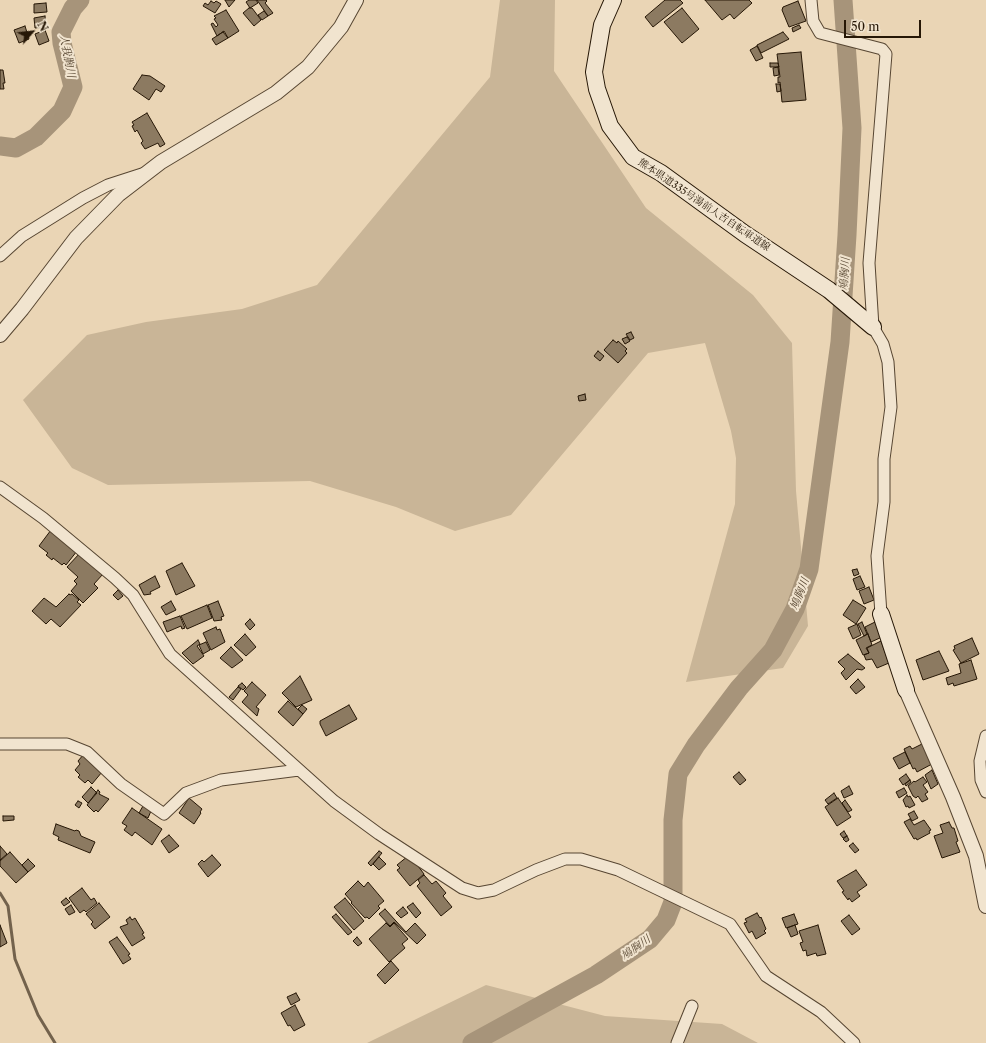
<!DOCTYPE html>
<meta charset="utf-8">
<style>
body{margin:0}
#map{position:relative;width:986px;height:1043px;overflow:hidden;background:#ead5b5;font-family:"Libre Caslon Text",serif}
canvas{display:block}
.north{position:absolute;left:12px;top:12px;width:40px;height:40px;-webkit-text-stroke:3px #f1e4cf;paint-order:stroke;rotate:62deg;font-size:11px;font-weight:700;line-height:16px;text-align:center;color:#261706}
.north::after{content:'';display:block;margin:auto;width:14px;height:18px;background:#261706;clip-path:polygon(50% 0,100% 100%,50% 72%,0 100%)}
.scale{position:absolute;left:844px;top:20px;width:77px;height:18px;box-sizing:border-box;border:2px solid #261706;border-top:0;padding-left:5px;font-size:12px;line-height:14px;white-space:nowrap;color:#261706;-webkit-text-stroke:3px #f1e4cf;paint-order:stroke}
</style>
<div id="map">
<canvas width="986" height="1043"></canvas>
<div class="north">N</div>
<div class="scale">50 m</div>
</div>
<script>
const context = document.querySelector('canvas').getContext('2d');
context.lineJoin = 'round';
function paint(path, color) { context.fillStyle = color; context.fill(path, 'evenodd'); }
const poly = rows => new Path2D(rows.map(r => 'M' + r).join(''));
function trace(path, color, width, dash) { context.strokeStyle = color; context.lineWidth = width; context.lineCap = dash ? 'butt' : 'round'; context.setLineDash(dash || []); context.stroke(path); }
function label(font, color, halo, rows, align = 'center') {
  context.font = font + ' "Libre Caslon Text","Noto Serif JP",serif'; context.lineWidth = 4; context.setLineDash([]); context.textBaseline = 'middle'; context.strokeStyle = halo; context.fillStyle = color; for (const [text, x, y, turn = 0] of rows) {
    context.save(); context.translate(x, y); context.rotate((+turn || 0) * Math.PI / 180); context.textAlign = isNaN(turn) ? turn : align; if (halo) context.strokeText(text, 0, 0); context.fillText(text, 0, 0); context.restore();
  }
}
paint(poly([
 [500,0,555,0,554,71,646,208,753,295,792,343,796,491,808,626,783,668,686,682,735,504,736,458,731,431,705,343,648,353,511,515,455,531,396,507,310,481,108,485,72,468,23,400,87,335,146,322,242,309,317,285,490,77],
 [486,985,605,1016,722,1024,758,1043,367,1043]
]), '#c9b597');
trace(poly([
 [0,893,8,906,15,959,38,1015,55,1043]
]), '#73624c', 3);
trace(poly([
 [0,146,16,148,36,137,62,111,73,87,62,43,61,32,73,8,80,0],
 [472,1043,596,975,650,939,666,920,673,902,673,820,678,774,696,745,739,688,773,650,795,609,809,569,840,342,847,235,852,128,843,0]
]), '#a7947a', 19);
const building = poly([
 [225,0,235,0,229,7,225,0],
 [249,0,256,0,258,3,250,8,246,2,249,0],
 [257,0,266,0,267,1,265,3,273,13,268,16,257,0],
 [665,0,680,0,683,3,653,27,645,17,665,0],
 [705,0,749,0,752,3,734,19,730,14,722,20,705,0],
 [211,1,214,3,216,1,221,4,215,13,203,6,205,3,208,5,211,1],
 [798,1,806,21,789,27,782,10,783,7,798,1],
 [46,3,47,12,34,13,34,4,46,3],
 [249,8,252,8,261,20,254,26,243,13,249,8],
 [682,8,699,29,682,43,664,22,682,8],
 [226,10,239,31,228,38,224,31,217,36,211,24,213,23,216,27,218,25,214,19,216,18,214,16,226,10],
 [264,11,268,16,262,20,258,15,264,11],
 [45,16,46,27,35,28,34,18,45,16],
 [799,25,801,28,793,32,792,28,799,25],
 [25,26,29,39,19,43,14,30,25,26],
 [45,30,49,41,39,45,35,34,45,30],
 [223,32,228,38,216,45,212,39,223,32],
 [783,32,789,39,761,53,757,45,783,32],
 [757,46,763,58,756,61,750,50,757,46],
 [801,52,806,100,782,102,780,82,778,83,778,77,780,77,777,54,801,52],
 [770,63,778,63,779,67,770,67,770,63],
 [778,67,779,75,774,76,773,68,778,67],
 [0,70,3,70,5,83,3,83,4,89,0,89,0,70],
 [142,75,150,76,165,86,161,92,156,89,149,100,133,89,142,75],
 [776,84,780,84,781,91,777,92,776,84],
 [147,113,165,144,160,147,158,143,145,149,141,143,143,141,137,130,135,132,132,126,134,125,132,122,147,113],
 [631,332,634,338,630,340,626,334,631,332],
 [627,337,630,341,625,344,622,339,627,337],
 [613,340,617,343,618,341,627,349,625,351,627,353,618,363,604,350,613,340],
 [598,351,604,356,600,361,594,356,598,351],
 [585,394,586,400,579,401,578,396,585,394],
 [51,530,77,551,66,565,64,563,62,565,53,558,52,560,46,555,48,553,39,546,51,530],
 [80,553,103,574,94,584,98,588,83,603,71,591,77,584,74,581,78,577,67,567,80,553],
 [182,563,195,586,176,595,166,571,182,563],
 [857,569,859,574,854,576,852,570,857,569],
 [155,576,160,587,150,592,151,594,144,595,139,585,155,576],
 [860,576,865,587,857,590,853,579,860,576],
 [869,587,874,600,864,604,859,591,869,587],
 [118,590,123,596,118,600,113,595,118,590],
 [69,594,70,595,72,594,79,600,77,602,81,605,60,627,51,619,46,624,32,611,44,598,56,607,69,594],
 [853,600,866,608,856,624,843,615,853,600],
 [171,601,176,610,166,615,161,607,171,601],
 [218,601,224,616,221,617,222,620,214,621,208,605,218,601],
 [207,605,212,618,187,629,181,616,207,605],
 [180,616,185,628,182,629,181,626,167,632,163,622,180,616],
 [250,619,255,625,250,630,245,624,250,619],
 [862,622,867,634,864,636,858,624,862,622],
 [875,622,882,637,871,642,865,627,875,622],
 [857,624,861,635,853,639,848,628,857,624],
 [216,627,217,630,220,629,225,642,211,650,203,633,216,627],
 [245,634,256,647,246,656,234,645,245,634],
 [868,634,872,645,866,648,869,653,863,655,856,640,868,634],
 [972,638,979,654,961,663,953,650,955,649,954,646,972,638],
 [198,640,200,644,197,646,204,656,193,664,182,653,198,640],
 [881,641,889,663,877,668,872,659,866,660,864,655,869,653,867,648,881,641],
 [206,642,210,650,203,654,199,645,206,642],
 [231,647,243,660,232,668,220,658,231,647],
 [939,651,949,671,923,680,916,660,939,651],
 [848,654,865,668,862,670,857,669,846,680,841,673,845,669,838,662,848,654],
 [971,660,977,679,954,686,953,683,948,685,946,678,961,673,959,664,971,660],
 [300,676,312,700,296,707,282,693,300,676],
 [858,679,865,687,856,694,850,687,858,679],
 [252,682,266,695,256,707,259,709,257,716,242,702,248,695,244,691,252,682],
 [242,683,246,687,243,690,238,686,242,683],
 [238,687,241,689,233,700,229,697,238,687],
 [288,701,303,714,293,726,278,712,288,701],
 [302,705,307,709,303,714,298,709,302,705],
 [349,705,357,719,326,736,320,724,320,721,349,705],
 [922,744,932,764,917,772,915,768,913,769,904,749,910,746,912,749,922,744],
 [905,752,910,763,899,769,893,758,905,752],
 [84,754,102,772,92,784,88,780,85,783,78,777,80,775,75,770,80,764,78,761,84,754],
 [932,770,938,784,931,789,925,775,932,770],
 [739,772,746,780,740,785,733,777,739,772],
 [906,774,910,780,903,785,899,779,906,774],
 [923,777,927,782,923,785,928,792,925,794,928,799,922,802,918,796,916,798,913,796,908,786,914,781,915,782,923,777],
 [910,780,911,782,906,786,905,784,910,780],
 [849,786,853,794,844,798,841,791,849,786],
 [91,787,97,793,88,803,82,797,91,787],
 [904,788,907,793,899,798,896,792,904,788],
 [98,790,100,792,99,794,109,799,98,812,96,810,94,812,87,805,98,790],
 [834,793,837,798,828,804,825,800,834,793],
 [907,795,908,797,910,796,915,805,909,808,908,806,906,807,903,800,907,795],
 [189,798,202,809,200,812,201,813,194,824,179,813,189,798],
 [838,798,851,817,837,826,825,807,838,798],
 [845,800,852,810,848,812,842,803,845,800],
 [78,801,82,803,79,808,75,805,78,801],
 [143,806,151,811,148,818,139,813,143,806],
 [132,808,162,829,152,845,135,832,132,836,124,830,127,826,122,823,132,808],
 [914,811,918,818,912,821,908,814,914,811],
 [3,816,14,816,14,820,3,821,3,816],
 [910,819,914,825,924,820,931,830,929,831,930,833,917,840,916,838,914,839,904,822,910,819],
 [949,822,952,828,954,828,958,841,956,842,960,852,942,858,934,836,943,833,940,825,949,822],
 [56,824,75,831,76,830,79,831,81,836,95,842,90,853,58,840,59,837,53,834,56,824],
 [844,831,847,836,843,838,840,834,844,831],
 [169,835,179,846,169,853,161,841,169,835],
 [847,836,849,840,846,842,843,839,847,836],
 [853,843,859,850,855,853,849,846,853,843],
 [0,846,7,854,0,860,0,846],
 [379,851,382,853,371,866,368,863,379,851],
 [10,852,28,872,16,883,0,866,0,861,10,852],
 [212,855,221,865,208,877,198,864,202,860,204,862,212,855],
 [408,856,412,858,424,874,410,886,397,870,400,868,397,865,408,856],
 [379,857,386,864,379,870,373,864,379,857],
 [28,859,35,866,28,872,22,865,28,859],
 [856,870,867,885,857,892,860,896,852,902,849,898,848,900,842,892,844,891,837,881,856,870],
 [424,875,432,884,436,881,446,893,443,896,452,907,441,916,417,886,420,883,418,880,424,875],
 [358,881,364,887,368,882,384,901,378,906,380,908,369,919,367,917,365,918,351,903,352,902,345,894,358,881],
 [82,888,91,900,94,898,97,903,86,912,84,910,80,913,69,898,82,888],
 [66,898,70,902,64,906,61,902,66,898],
 [345,898,364,921,354,930,334,907,345,898],
 [99,903,110,917,95,929,91,924,93,922,86,914,99,903],
 [413,903,421,913,416,918,407,907,413,903],
 [71,905,75,912,69,915,65,909,71,905],
 [403,907,408,913,401,918,396,913,403,907],
 [385,909,406,932,415,923,426,935,417,944,394,922,390,926,379,914,385,909],
 [757,913,760,918,761,917,766,929,764,931,766,933,756,939,752,931,749,933,744,923,747,922,745,919,757,913],
 [336,914,352,932,348,935,332,917,336,914],
 [794,914,798,924,786,928,782,918,794,914],
 [849,915,860,929,852,935,841,921,849,915],
 [130,917,132,920,135,918,144,933,142,934,145,938,132,946,120,927,128,924,126,920,130,917],
 [386,923,390,927,394,923,408,939,402,944,405,948,389,962,369,939,386,923],
 [0,925,7,943,0,947,0,925],
 [795,925,798,934,791,937,787,928,795,925],
 [818,925,826,954,817,956,816,953,807,956,806,950,803,951,800,943,803,942,799,931,818,925],
 [117,937,130,954,128,955,131,959,123,964,109,942,117,937],
 [357,937,362,943,358,946,353,941,357,937],
 [391,961,399,970,385,984,377,975,391,961],
 [296,993,300,1000,291,1005,287,997,296,993],
 [295,1005,305,1025,294,1031,290,1025,288,1026,281,1013,295,1005]
]);
paint(building, '#8c7a61');
trace(building, '#261706', 1);
const minor = poly([
 [811,0,813,21,820,33,882,49,886,54,869,263,873,327,883,344,888,362,891,407,884,459,884,502,877,556,881,614],
 [0,256,22,236,83,198,108,185,142,174],
 [0,487,43,518,115,578,133,595,170,654,334,801,379,834,462,888,478,893,494,890,536,870,565,859,581,859,618,870,730,924,766,976,821,1012,854,1043],
 [986,736,980,761,981,780,986,792],
 [0,744,67,744,87,752,121,784,164,814,186,793,221,780,299,770],
 [677,1043,692,1006]
]);
const tertiary = poly([
 [0,335,22,309,76,238,118,195,161,162,276,93,308,67,341,27,356,0],
 [906,690,953,797,976,856,986,906]
]);
const secondary = poly([
 [613,0,602,25,594,72,597,89,610,126,633,157,661,173,745,234,829,290,873,327],
 [881,614,906,690]
]);
trace(minor, '#574632', 13);
trace(tertiary, '#574632', 16);
trace(secondary, '#261706', 18);
trace(minor, '#f1e4cf', 11);
trace(tertiary, '#f1e4cf', 14);
trace(secondary, '#f1e4cf', 16);
label('10px', '#261706', '#f1e4cf', [
 ["熊本県道335号湯前人吉自転車道線",704,205,34]
]);
label('italic 11px', '#5a4934', '#f1e4cf', [
 ["人我胸川",67,56,79],
 ["鳩胸川",845,274,-86],
 ["鳩胸川",800,594,-69],
 ["鳩胸川",636,948,-36]
]);
</script>
